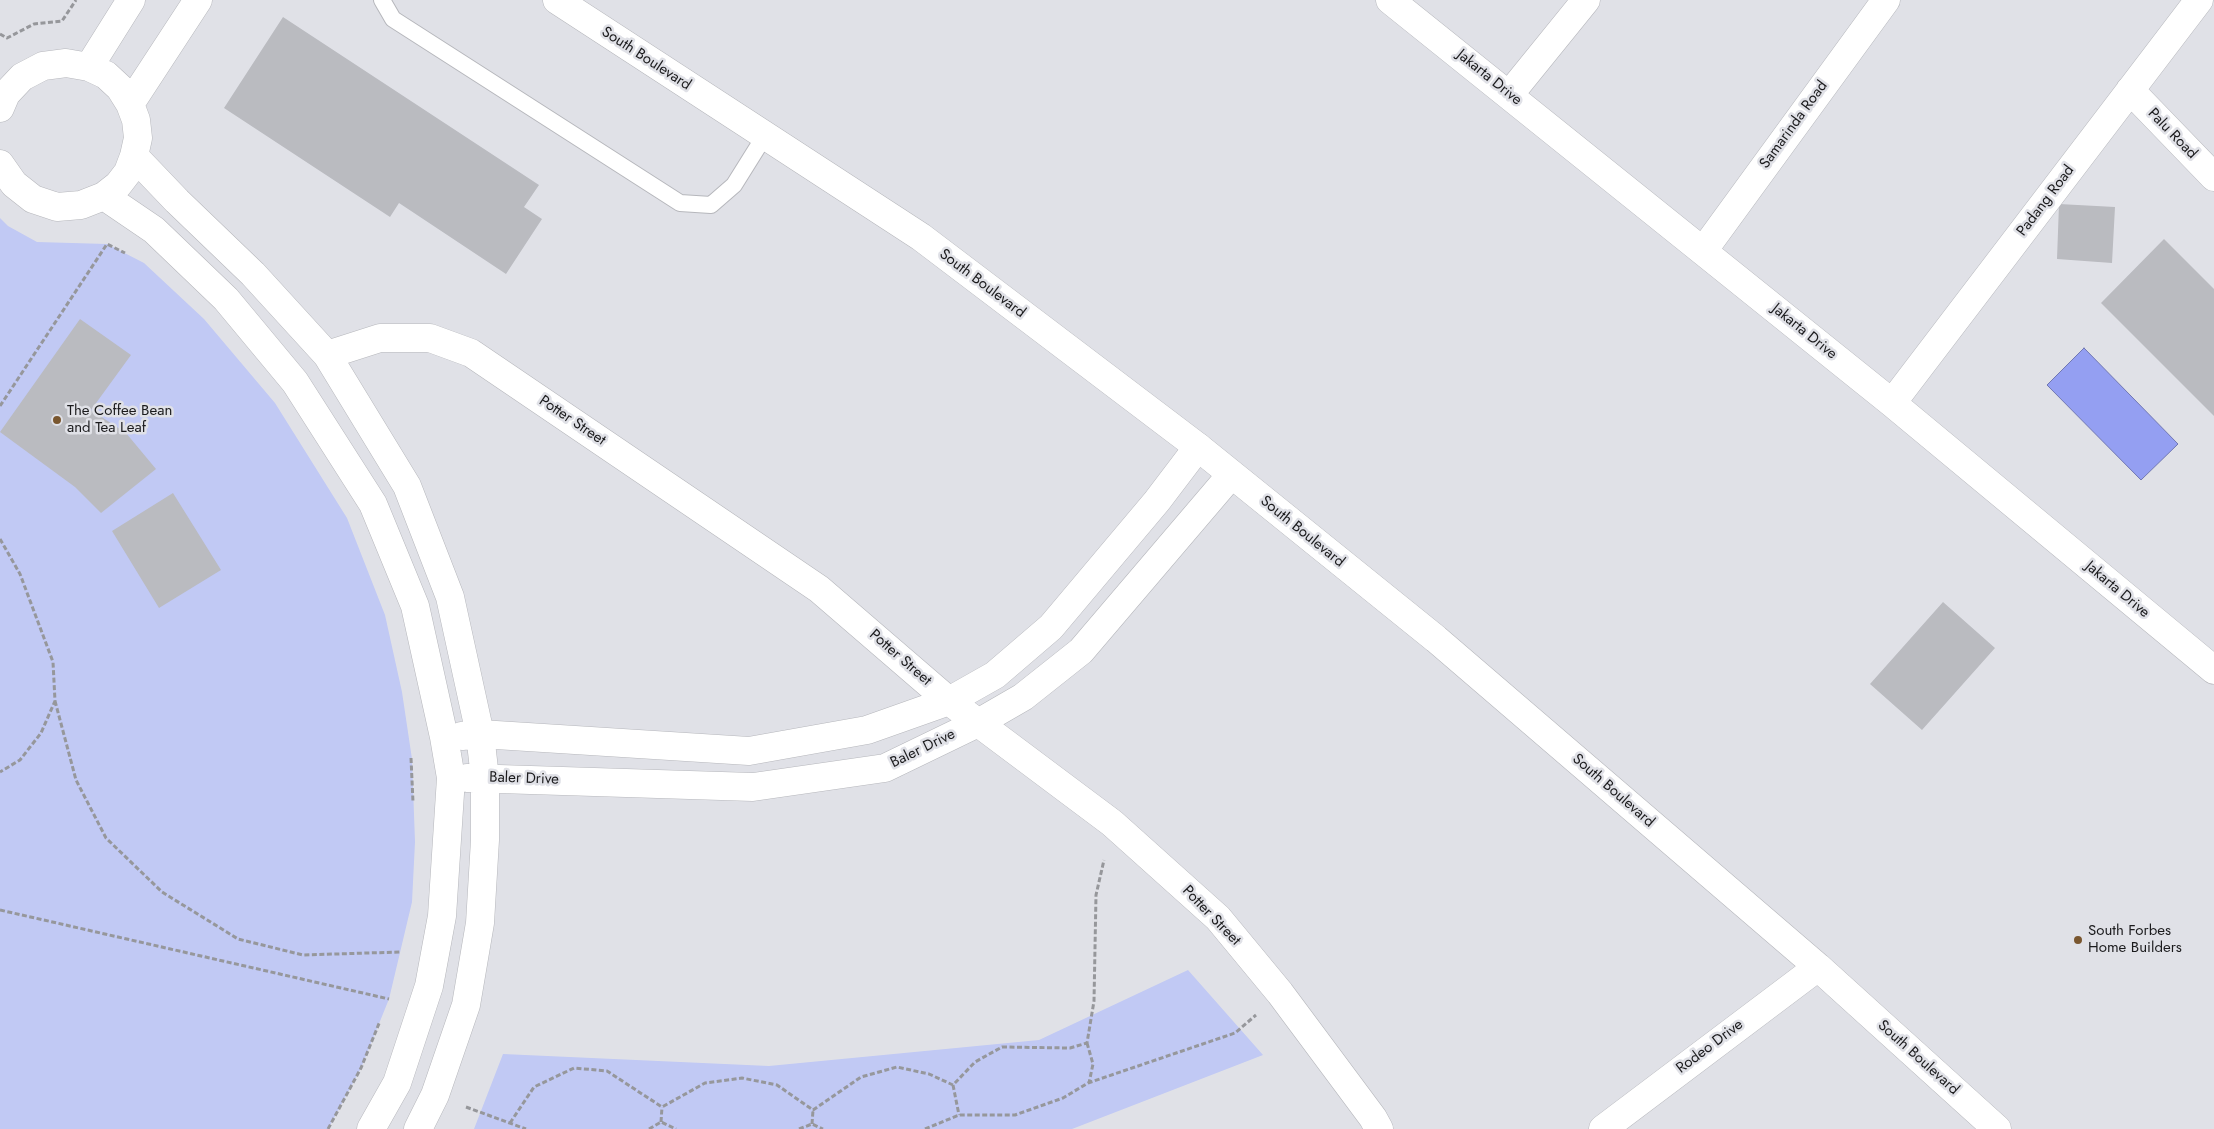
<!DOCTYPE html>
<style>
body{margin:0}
canvas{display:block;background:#e0e1e7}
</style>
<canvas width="2214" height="1129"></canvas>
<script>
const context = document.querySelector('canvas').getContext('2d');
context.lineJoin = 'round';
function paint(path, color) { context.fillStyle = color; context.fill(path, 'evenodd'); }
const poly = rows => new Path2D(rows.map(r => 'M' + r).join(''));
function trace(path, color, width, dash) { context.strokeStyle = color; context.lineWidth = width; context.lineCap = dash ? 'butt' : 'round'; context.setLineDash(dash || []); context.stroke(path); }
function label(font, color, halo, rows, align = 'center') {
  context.font = font + ' Jost,sans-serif'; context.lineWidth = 5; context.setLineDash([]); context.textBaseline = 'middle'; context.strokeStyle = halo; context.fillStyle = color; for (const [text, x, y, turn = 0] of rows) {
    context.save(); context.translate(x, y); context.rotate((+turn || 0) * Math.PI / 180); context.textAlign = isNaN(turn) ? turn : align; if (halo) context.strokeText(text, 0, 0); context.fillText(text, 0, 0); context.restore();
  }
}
paint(poly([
 [0,218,8,226,37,242,107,244,144,263,204,319,275,403,347,518,385,615,402,692,412,759,415,842,412,902,389,999,361,1068,328,1129,0,1129],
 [1188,970,1263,1055,1072,1129,474,1129,503,1054,769,1066,1039,1040]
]), '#c1c9f4');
const water = poly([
 [2084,348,2178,444,2141,480,2047,385,2084,348]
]);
paint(water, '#949ff2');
trace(water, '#7077b2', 1);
paint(poly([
 [283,17,539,185,524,207,542,219,506,274,399,203,390,217,224,108],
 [2059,204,2115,207,2112,263,2057,259],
 [2164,239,2214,289,2214,416,2101,303],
 [80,319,131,355,91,410,126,433,156,469,101,513,75,487,0,432],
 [173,493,221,570,159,608,112,531],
 [1943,602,1995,648,1922,730,1870,684]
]), '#babbc0');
const lane = poly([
 [382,0,393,19,680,203,711,205,734,185,764,137]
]);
const street = poly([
 [1390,0,1892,403,2214,670],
 [89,67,131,0],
 [2130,90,2214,177],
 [1509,95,1586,0],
 [130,104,198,0],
 [0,108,6,94,22,77,43,66,66,63,89,67,106,75,120,88,130,104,136,120,138,138,134,156,128,172,118,185,104,196,81,205,57,207,33,199,14,184,0,164],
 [134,156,177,201,253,274,327,355,407,486,450,597,480,734,485,778,485,840,480,923,466,1005,435,1095,418,1129],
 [104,196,154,230,226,299,295,382,373,504,415,606,444,737,451,778,442,916,429,986,397,1083,371,1129],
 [1703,251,1886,0],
 [327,355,380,338,430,338,471,353,819,589,949,701,1112,823,1218,918,1280,993,1373,1118,1379,1129],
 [1892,403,2199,0],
 [462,736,480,734,749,751,867,730,949,701,995,675,1051,627,1157,501,1198,447],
 [467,778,753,787,885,768,978,723,1023,697,1081,651,1231,475]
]);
const secondary = poly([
 [557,0,921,237,1198,447,1436,639,1818,967,1997,1129],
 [1603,1129,1818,967]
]);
trace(lane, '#b6b7bc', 18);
trace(street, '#b6b7bc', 29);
trace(secondary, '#b6b7bc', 29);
trace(poly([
 [0,34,7,38,34,24,62,21,76,0],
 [0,406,107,244,125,253],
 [0,539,20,574,53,662,55,701,41,733,20,760,0,772],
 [55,701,76,780,106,838,162,892,238,939,303,955,400,952],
 [411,758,413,802],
 [0,910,389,999],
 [1087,1043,1093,1064,1089,1083],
 [953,1085,959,1115],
 [466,1107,526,1129],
 [661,1122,662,1107],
 [510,1123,534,1087,574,1068,607,1071,662,1107,705,1083,742,1078,777,1085,813,1110,861,1077,897,1067,929,1074,953,1085,975,1062,1002,1047,1070,1048,1087,1043,1094,1001,1096,895,1104,860],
 [812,1124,813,1110],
 [328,1129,361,1068,380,1021],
 [649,1129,661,1122,676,1129],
 [799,1129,812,1124,823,1129],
 [925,1129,959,1115,1015,1115,1063,1098,1088,1083,1235,1033,1256,1015]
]), '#96979b', 3, [5, 2.5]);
trace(lane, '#fff', 16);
trace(street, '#fff', 28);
trace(secondary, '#fff', 28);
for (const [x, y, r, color] of [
 [57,420,5,"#79562f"],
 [2078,940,5,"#79562f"]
]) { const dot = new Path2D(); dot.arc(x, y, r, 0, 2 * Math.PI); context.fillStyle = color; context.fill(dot); trace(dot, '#e0e1e7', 2); }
label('15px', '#1b1b1d', '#e0e1e7', [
 ["South Boulevard",646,59,33],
 ["Jakarta Drive",1489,78,39],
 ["Samarinda Road",1794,125,-54],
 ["Palu Road",2172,134,46],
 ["Padang Road",2046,201,-53],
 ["South Boulevard",982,284,37],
 ["Jakarta Drive",1804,332,39],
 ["Potter Street",572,421,34],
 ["South Boulevard",1302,532,39],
 ["Jakarta Drive",2117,590,40],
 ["Potter Street",900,658,41],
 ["Baler Drive",923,749,-26],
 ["Baler Drive",524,779,2],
 ["South Boulevard",1613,791,41],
 ["Potter Street",1211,916,46],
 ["Rodeo Drive",1710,1047,-37],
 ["South Boulevard",1918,1058,42]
]);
label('15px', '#1b1b1d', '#e0e1e7', [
 ["The Coffee Bean",67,411],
 ["and Tea Leaf",67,428],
 ["South Forbes",2088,931],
 ["Home Builders",2088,948]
], 'left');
</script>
